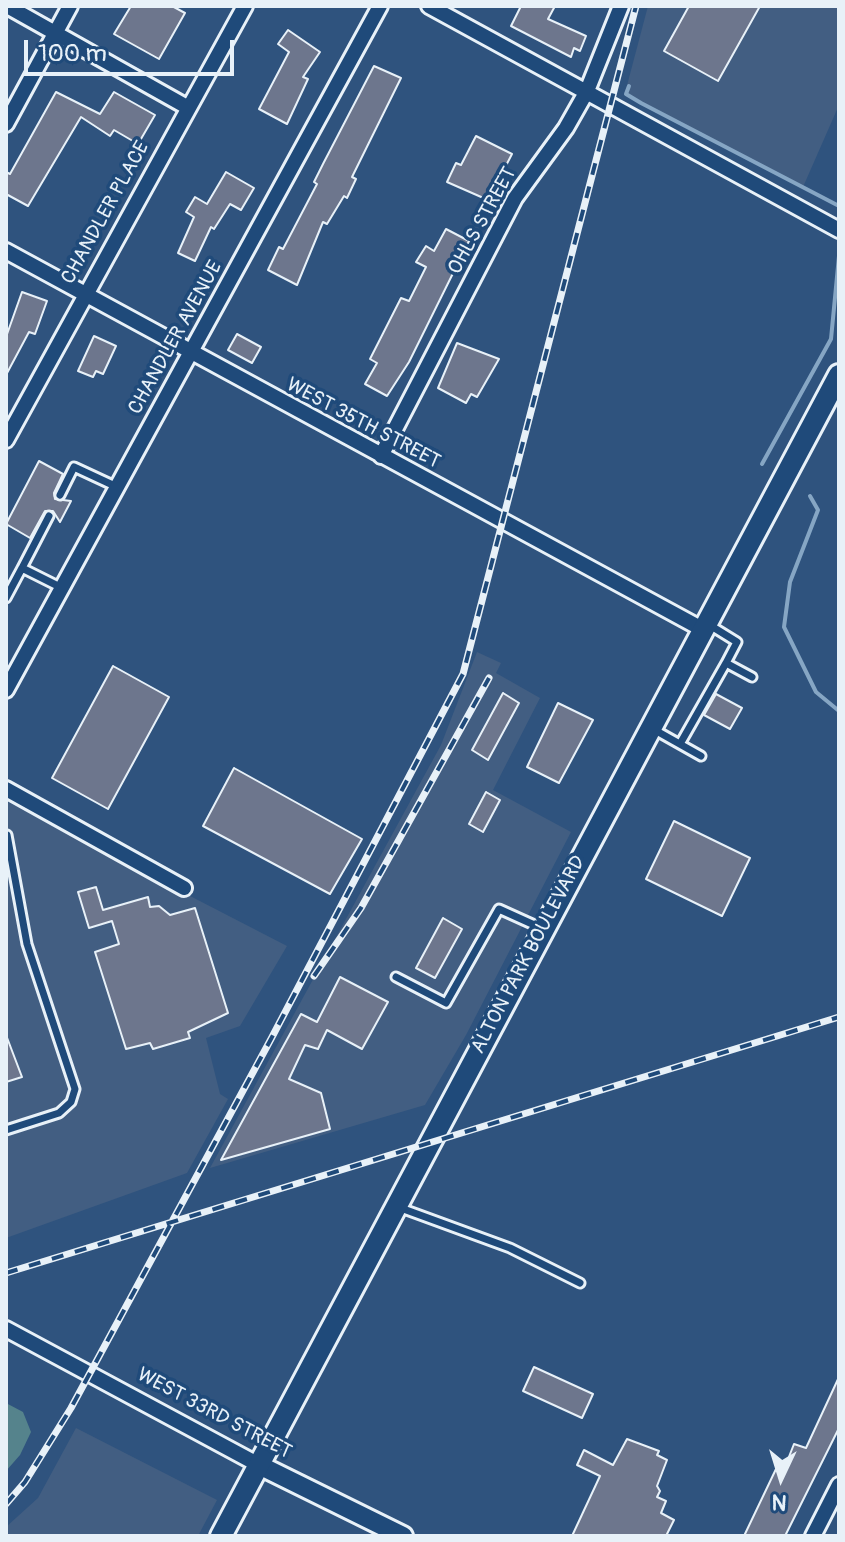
<!DOCTYPE html>
<style>
body{margin:0}
#map{position:relative;width:845px;height:1542px;overflow:hidden;background:#2f537e;font-family:Pangolin,sans-serif}
canvas{display:block}
.frame{position:absolute;inset:0;border:8px solid #e8f1f8;pointer-events:none}
.north{position:absolute;left:741px;top:1438px;width:80px;height:80px;-webkit-text-stroke:6px #1f4a7a;paint-order:stroke;rotate:184deg;font-size:22px;font-weight:700;line-height:32px;text-align:center;color:#e8f1f8}
.north::after{content:'';display:block;margin:auto;width:28px;height:36px;background:#e8f1f8;clip-path:polygon(50% 0,100% 100%,50% 72%,0 100%)}
.scale{position:absolute;left:24px;top:40px;width:210px;height:36px;box-sizing:border-box;border:4px solid #e8f1f8;border-top:0;padding-left:10px;font-size:24px;line-height:28px;white-space:nowrap;color:#e8f1f8;-webkit-text-stroke:6px #1f4a7a;paint-order:stroke}
</style>
<div id="map">
<canvas width="845" height="1542"></canvas>
<div class="frame"></div>
<div class="north">N</div>
<div class="scale">100 m</div>
</div>
<script>
const context = document.querySelector('canvas').getContext('2d');
context.lineJoin = 'round';
function paint(path, color) { context.fillStyle = color; context.fill(path, 'evenodd'); }
const poly = rows => new Path2D(rows.map(r => 'M' + r).join(''));
function trace(path, color, width, dash) { context.strokeStyle = color; context.lineWidth = width; context.lineCap = dash ? 'butt' : 'round'; context.setLineDash(dash || []); context.stroke(path); }
function label(font, color, halo, rows, align = 'center') {
  context.font = font + ' Pangolin,sans-serif'; context.lineWidth = 7; context.setLineDash([]); context.textBaseline = 'middle'; context.strokeStyle = halo; context.fillStyle = color; for (const [text, x, y, turn = 0] of rows) {
    context.save(); context.translate(x, y); context.rotate((+turn || 0) * Math.PI / 180); context.textAlign = isNaN(turn) ? turn : align; if (halo) context.strokeText(text, 0, 0); context.fillText(text, 0, 0); context.restore();
  }
}
paint(poly([
 [648,6,839,6,839,105,803,187,625,93],
 [477,652,501,663,496,673,540,698,493,790,571,832,466,1035,425,1105,210,1168,441,745],
 [6,801,287,946,240,1026,206,1038,220,1094,228,1099,187,1173,6,1238],
 [76,1428,217,1500,198,1536,6,1536,6,1527,38,1498]
]), '#425e82');
paint(poly([
 [6,1403,23,1412,31,1432,20,1455,6,1471]
]), '#55838c');
trace(poly([
 [629,86,626,94,641,103,839,206],
 [762,464,831,339,839,256],
 [810,496,818,510,790,582,784,627,816,692,839,711]
]), '#86a6c4', 4);
const building = poly([
 [131,6,172,6,185,13,159,59,114,34,131,6],
 [521,6,555,6,548,19,586,36,580,51,574,48,571,57,511,26,521,6],
 [689,6,760,6,718,81,664,51,689,6],
 [288,30,320,52,303,77,308,79,287,124,259,109,289,52,278,44,288,30],
 [374,66,401,78,352,177,356,179,347,198,344,196,327,224,323,222,297,285,268,270,279,247,283,249,317,184,314,182,323,164,374,66],
 [56,92,100,114,114,92,155,115,138,144,114,130,110,136,81,117,28,206,6,194,6,172,10,174,56,92],
 [476,136,512,154,488,200,447,182,456,163,461,165,476,136],
 [226,172,254,188,241,210,230,204,214,229,211,227,195,261,178,253,194,217,186,212,195,197,207,204,226,172],
 [446,229,469,241,409,362,387,396,365,384,377,363,370,359,401,298,409,301,426,267,416,262,426,246,434,251,446,229],
 [22,292,47,301,35,334,29,332,6,375,6,337,22,292],
 [237,334,261,347,252,363,228,350,237,334],
 [94,336,116,346,103,374,96,371,93,377,78,371,94,336],
 [457,343,499,359,477,397,471,394,466,403,438,388,457,343],
 [39,461,63,474,54,493,55,499,71,501,60,522,53,511,45,511,30,538,6,524,39,461],
 [113,666,169,697,108,809,52,778,113,666],
 [503,693,519,703,488,760,472,750,503,693],
 [716,694,742,708,730,729,704,715,716,694],
 [558,703,593,720,559,783,527,767,558,703],
 [234,768,362,839,330,894,203,826,234,768],
 [486,792,500,800,483,832,469,824,486,792],
 [674,821,750,858,722,916,646,879,674,821],
 [96,887,103,910,148,897,150,907,159,906,170,915,195,908,228,1013,188,1032,190,1038,153,1049,150,1043,126,1049,95,952,119,944,112,921,89,928,78,892,96,887],
 [443,918,462,929,435,978,416,968,443,918],
 [340,977,388,1002,362,1049,327,1030,318,1049,305,1045,289,1079,321,1093,330,1129,221,1160,301,1014,317,1022,340,977],
 [6,1035,22,1077,6,1082,6,1035],
 [534,1367,593,1394,582,1418,523,1391,534,1367],
 [839,1377,839,1428,785,1536,744,1536,776,1469,783,1472,794,1444,806,1448,839,1377],
 [627,1439,659,1451,657,1455,667,1460,657,1486,660,1491,657,1497,666,1501,661,1513,674,1520,666,1536,572,1536,600,1476,577,1465,584,1450,613,1465,627,1439]
]);
paint(building, '#6d768d');
trace(building, '#e8f1f8', 2);
const service = poly([
 [60,495,74,467,117,487],
 [49,516,22,568,62,588],
 [6,598,22,568],
 [708,624,737,642,726,663],
 [653,729,701,756],
 [680,744,726,663,752,677],
 [396,977,446,1003,499,909,541,928],
 [6,1130,59,1113,71,1102,75,1089,27,944,7,835],
 [398,1207,510,1248,580,1283]
]);
const minor = poly([
 [7,6,187,107],
 [429,6,839,230],
 [6,124,70,6],
 [6,251,702,629],
 [6,440,245,6],
 [381,456,515,198,566,128,587,91,621,6],
 [6,690,380,6],
 [6,789,184,888],
 [6,1329,259,1465],
 [813,1536,839,1485]
]);
const tertiary = poly([
 [259,1465,403,1536]
]);
const secondary = poly([
 [221,1536,839,375]
]);
trace(service, '#e8f1f8', 13);
trace(minor, '#e8f1f8', 20);
trace(tertiary, '#e8f1f8', 24);
trace(secondary, '#e8f1f8', 26);
trace(service, '#1f4a7a', 7);
trace(minor, '#1f4a7a', 14);
trace(tertiary, '#1f4a7a', 18);
trace(secondary, '#1f4a7a', 20);
const rail = poly([
 [314,976,361,908,489,678],
 [6,1273,839,1017],
 [6,1504,25,1482,71,1408,271,1039,463,674,636,6]
]);
trace(rail, '#e8f1f8', 7);
trace(rail, '#1f4a7a', 4, [12]);
label('20px', '#e8f1f8', '#1f4a7a', [
 ["CHANDLER PLACE",106,213,-61],
 ["OHLS STREET",483,221,-61],
 ["CHANDLER AVENUE",176,338,-61],
 ["WEST 35TH STREET",363,424,28],
 ["ALTON PARK BOULEVARD",529,955,-62],
 ["WEST 33RD STREET",214,1414,28]
]);
</script>
